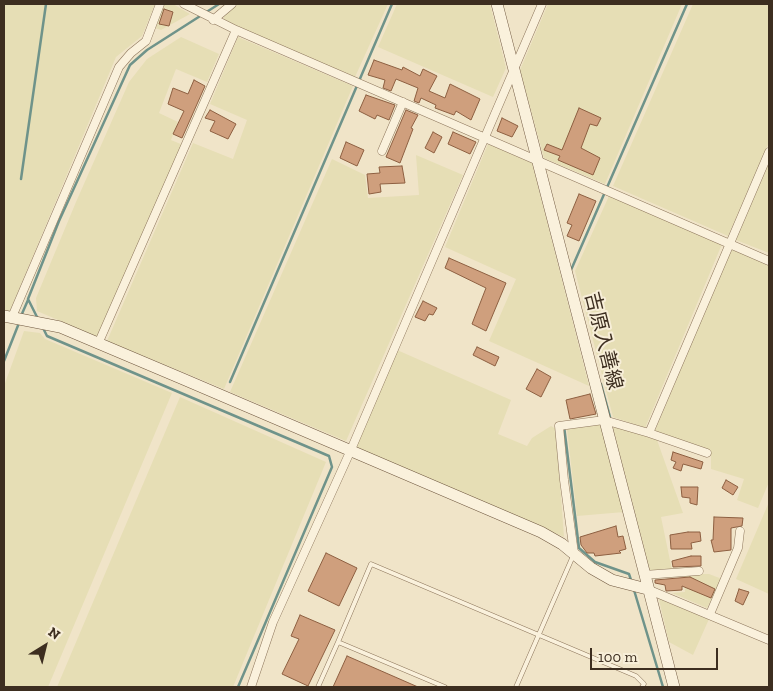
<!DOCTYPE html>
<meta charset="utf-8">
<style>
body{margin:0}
#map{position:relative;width:773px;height:691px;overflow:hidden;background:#f0e4c8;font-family:"Zilla Slab",serif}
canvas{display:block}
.frame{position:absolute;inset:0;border:5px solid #3d2e20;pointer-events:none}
.north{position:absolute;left:20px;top:621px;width:50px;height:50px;-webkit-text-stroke:4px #f7eed8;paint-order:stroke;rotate:36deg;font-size:14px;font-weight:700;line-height:20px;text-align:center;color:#3d2e20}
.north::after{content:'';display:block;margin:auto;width:18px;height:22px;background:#3d2e20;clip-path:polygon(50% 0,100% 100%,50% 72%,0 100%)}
.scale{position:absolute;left:590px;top:648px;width:128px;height:22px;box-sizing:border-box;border:2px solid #3d2e20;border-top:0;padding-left:6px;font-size:15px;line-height:18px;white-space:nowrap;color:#3d2e20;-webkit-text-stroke:4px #f7eed8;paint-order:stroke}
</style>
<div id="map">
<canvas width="773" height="691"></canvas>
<div class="frame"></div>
<div class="north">N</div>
<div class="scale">100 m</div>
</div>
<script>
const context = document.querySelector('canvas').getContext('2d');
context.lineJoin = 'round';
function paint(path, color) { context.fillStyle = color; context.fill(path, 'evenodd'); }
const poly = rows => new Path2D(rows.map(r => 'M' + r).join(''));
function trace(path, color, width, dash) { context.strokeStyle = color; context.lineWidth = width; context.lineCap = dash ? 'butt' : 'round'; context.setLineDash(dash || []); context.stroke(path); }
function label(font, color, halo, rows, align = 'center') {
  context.font = font + ' "Zilla Slab","Noto Sans JP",serif'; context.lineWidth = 4; context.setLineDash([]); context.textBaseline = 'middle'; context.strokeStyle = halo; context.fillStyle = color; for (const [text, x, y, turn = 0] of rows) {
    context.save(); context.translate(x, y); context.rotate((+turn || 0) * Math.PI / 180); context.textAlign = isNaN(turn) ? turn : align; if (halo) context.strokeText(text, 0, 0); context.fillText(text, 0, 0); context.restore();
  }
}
paint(poly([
 [4,4,155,4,142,36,116,57,10,311,4,310],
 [163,4,173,4,190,14,161,30,155,28],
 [238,4,388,4,355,77,224,21,224,16],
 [397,4,490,4,506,68,493,97,378,47],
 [548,4,682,4,605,184,544,158,520,70],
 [693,4,769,4,769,142,728,236,613,186],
 [181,37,219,54,207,82,176,69,159,113,178,122,171,140,183,145,98,337,37,311,36,298,76,202,129,82,147,59],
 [238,37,353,86,224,389,107,341,193,143,233,159,247,120,210,104],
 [488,144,532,163,589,386,489,341,516,279,445,247],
 [416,155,463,175,346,441,230,392,332,159,365,175,368,198,419,195],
 [769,162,769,253,736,240],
 [609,196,722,244,645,428,613,417,575,271],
 [731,248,769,265,769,482,758,508,737,500,744,479,711,469,711,452,654,433],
 [24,331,40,333,45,339,172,393,48,687,4,687,4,386],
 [397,350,511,400,498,434,527,446,532,438,551,426,556,429,564,537,355,447],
 [180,397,326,462,233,687,57,687],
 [597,423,601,426,624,512,577,516,567,429],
 [617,426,657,440,683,513,661,517,672,570,650,571,613,428],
 [769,502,769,594,736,579],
 [684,574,709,574,722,579,707,608,672,593,685,592],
 [661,599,709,619,693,655,669,642,659,600]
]), '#e6deb5');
trace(poly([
 [21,179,46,4],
 [571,270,687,4],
 [21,316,28,300],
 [38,319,28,299,59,221,130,65,147,50,219,4],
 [43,328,47,336,329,456,332,467,238,687],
 [4,361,19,323],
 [230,382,392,4],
 [601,384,610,417,608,418],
 [564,426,579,548,595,562,629,574,631,580],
 [634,590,663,687]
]), '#6f938a', 2.5);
const building = poly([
 [164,9,173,12,169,26,159,24,164,9],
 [374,60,402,70,403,67,420,76,423,69,437,76,429,91,445,98,450,84,480,99,471,120,456,111,454,115,435,108,436,105,421,98,419,103,414,101,418,88,396,79,391,91,383,88,385,80,368,75,374,60],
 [194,80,205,86,182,138,173,134,184,111,168,104,173,88,188,94,194,80],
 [366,95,395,105,389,120,377,115,375,119,359,111,366,95],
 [579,108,601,118,597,126,590,124,581,148,600,158,593,175,558,160,560,156,544,150,547,144,562,150,579,108],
 [210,110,236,124,228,139,210,131,215,121,205,118,210,110],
 [406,110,418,115,411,128,413,129,400,163,386,157,406,110],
 [502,118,518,126,512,137,497,131,502,118],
 [433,132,442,137,434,153,425,148,433,132],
 [453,132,476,142,470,154,448,144,453,132],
 [346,142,364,150,357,166,340,158,346,142],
 [402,166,405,183,380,184,381,192,369,194,367,174,380,173,379,167,402,166],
 [579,194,596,201,579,241,567,236,572,225,567,223,579,194],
 [449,258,506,283,486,331,472,324,486,288,445,268,449,258],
 [423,301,437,308,433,315,429,314,425,321,415,317,423,301],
 [477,347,499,357,495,366,473,355,477,347],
 [537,369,551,377,541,397,526,389,537,369],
 [590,394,596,414,570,419,566,400,590,394],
 [673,452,703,462,701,469,683,464,681,471,673,468,676,462,671,460,673,452],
 [726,480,738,487,733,495,722,488,726,480],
 [681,487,698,487,697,505,690,503,690,498,682,497,681,487],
 [714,517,743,518,742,526,731,528,731,550,714,552,711,540,713,540,714,517],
 [616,526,618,537,623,536,626,549,619,551,621,553,595,556,594,553,587,553,581,545,580,537,616,526],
 [688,532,700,532,701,541,691,543,692,549,671,549,670,535,688,532],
 [326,553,357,568,339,606,308,591,326,553],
 [691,556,701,556,701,566,673,567,672,561,691,556],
 [690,577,715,589,711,598,682,586,682,590,666,591,665,585,655,583,655,580,690,577],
 [739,589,749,592,743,605,735,601,739,589],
 [300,615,335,630,308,686,282,674,299,639,291,636,300,615],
 [347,656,418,687,333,687,347,656]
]);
paint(building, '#cf9f7d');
trace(building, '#8d5f41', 1);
const lane = poly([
 [318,687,338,642],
 [445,687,338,642,371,564,636,676,644,684,642,687],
 [516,687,573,556]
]);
const street = poly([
 [184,4,236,30,769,261],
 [213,20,232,4],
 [382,151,403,102],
 [12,317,119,67,131,53,146,41,160,4],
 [98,344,236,30],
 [649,433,707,453],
 [574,553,564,480,559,426,604,420,649,433,769,152],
 [644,575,699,571],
 [647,589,769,640],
 [710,614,738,548,740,531],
 [251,687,273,622,350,452,542,4]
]);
const secondary = poly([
 [497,4,674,687],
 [4,316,60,327,183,379,541,532,562,544,591,568,612,580,647,589]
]);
trace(lane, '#8d765c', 5);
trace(street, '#8d765c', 9);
trace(secondary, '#6f573f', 12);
trace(lane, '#faf1dc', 4);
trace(street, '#faf1dc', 8);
trace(secondary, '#faf1dc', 11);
label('20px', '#3d2e20', '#f7eed8', [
 ["吉原入善線",603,341,76]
]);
</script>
